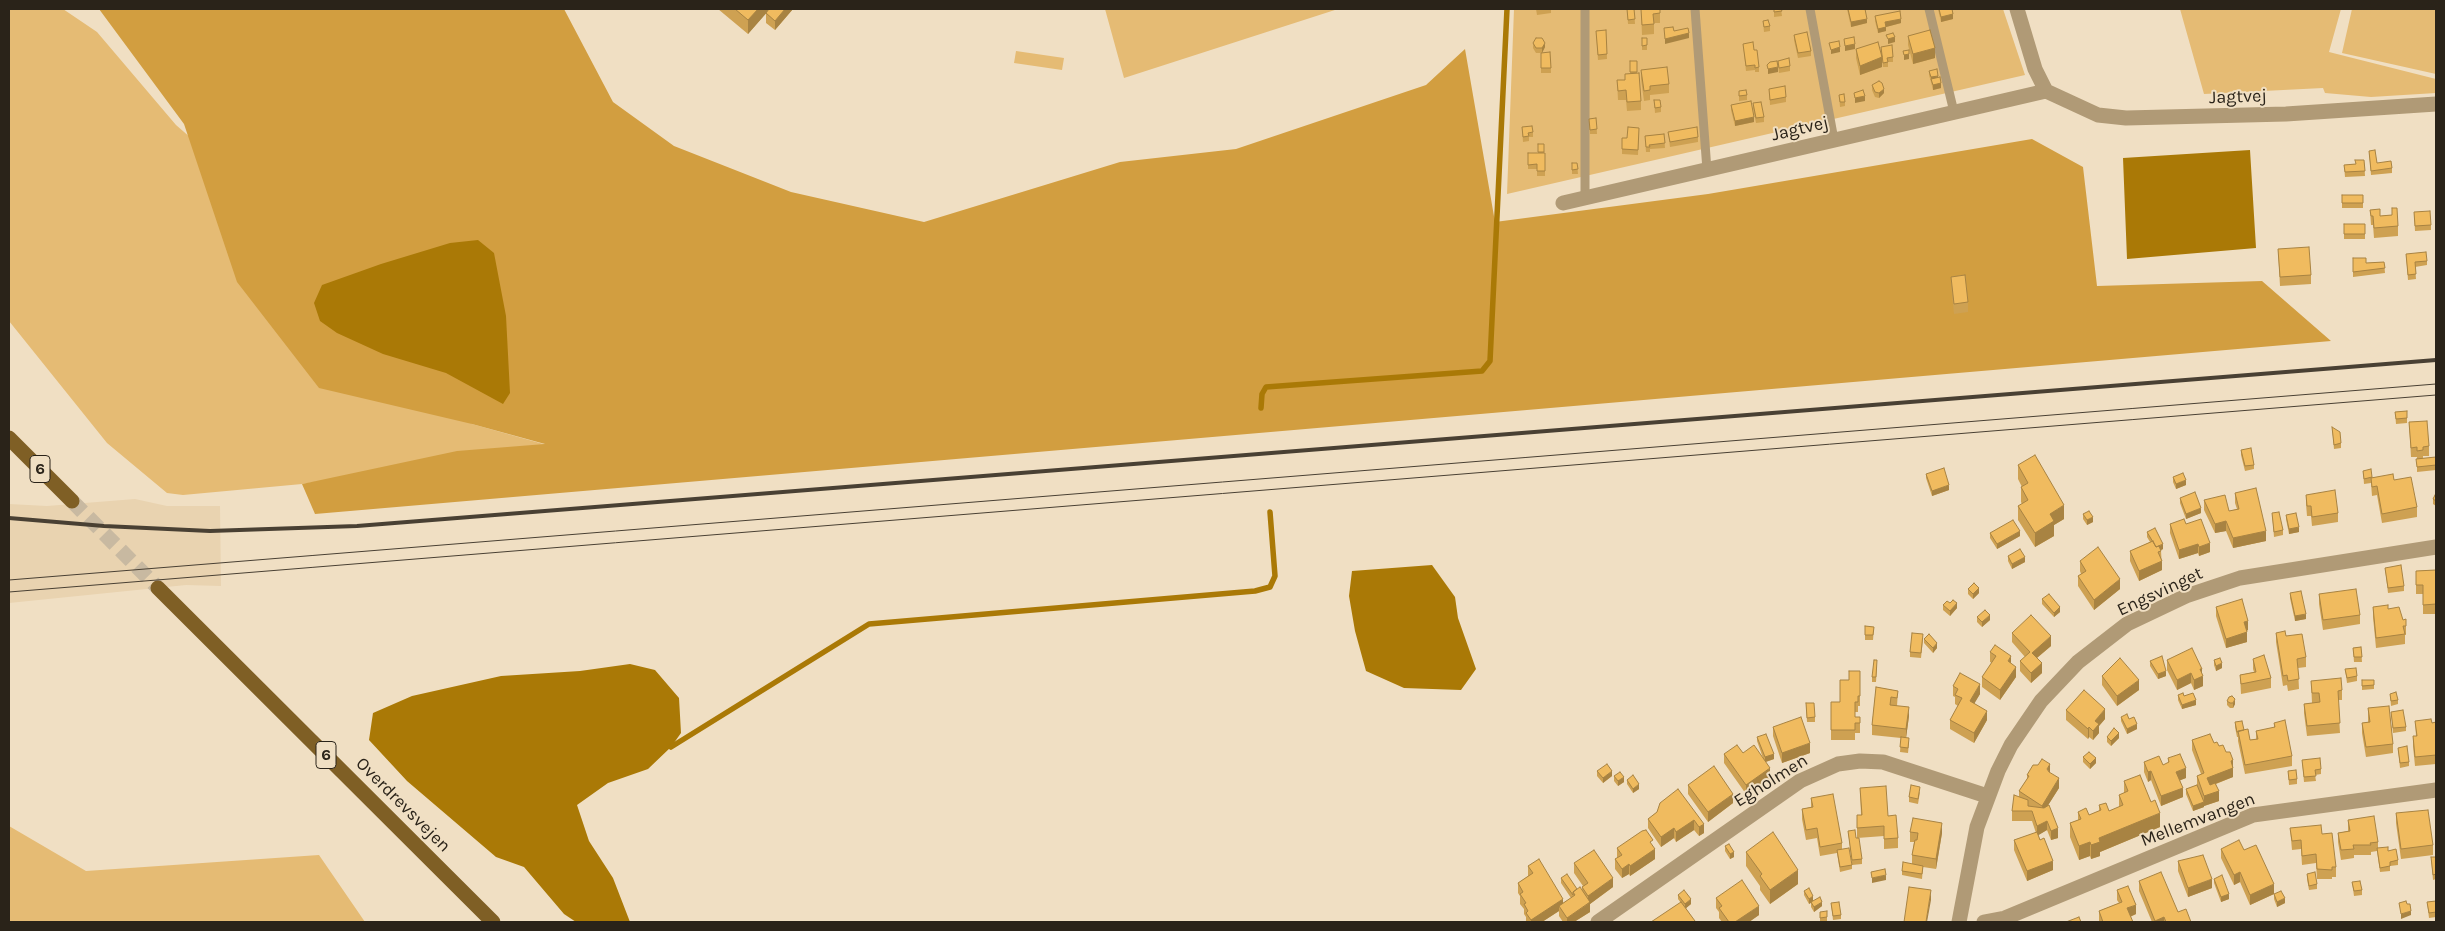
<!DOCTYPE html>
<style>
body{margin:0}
#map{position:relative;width:2445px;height:931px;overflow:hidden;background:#f0dfc3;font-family:Karla,sans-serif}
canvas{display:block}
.frame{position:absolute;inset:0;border:10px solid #2a2319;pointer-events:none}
</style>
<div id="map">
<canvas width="2445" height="931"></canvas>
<div class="frame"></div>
</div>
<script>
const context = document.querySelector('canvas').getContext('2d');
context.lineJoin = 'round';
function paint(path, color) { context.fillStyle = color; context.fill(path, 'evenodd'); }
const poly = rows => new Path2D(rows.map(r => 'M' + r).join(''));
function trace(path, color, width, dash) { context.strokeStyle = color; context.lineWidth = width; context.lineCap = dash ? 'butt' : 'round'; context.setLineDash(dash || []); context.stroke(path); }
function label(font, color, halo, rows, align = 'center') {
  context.font = font + ' Karla,sans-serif'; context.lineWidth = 4; context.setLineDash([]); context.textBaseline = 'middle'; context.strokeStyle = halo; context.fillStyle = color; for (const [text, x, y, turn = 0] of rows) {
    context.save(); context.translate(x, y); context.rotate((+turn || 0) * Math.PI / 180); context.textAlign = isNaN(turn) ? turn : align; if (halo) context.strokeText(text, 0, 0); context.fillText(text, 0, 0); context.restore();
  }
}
paint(poly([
 [135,499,167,506,220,506,221,586,186,585,9,603,9,504,47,506]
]), '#e9d3b0');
paint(poly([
 [9,9,63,9,97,32,176,125,221,164,472,424,547,445,302,484,183,495,167,493,107,443,9,321],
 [1105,9,1338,9,1124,78],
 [1514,9,2003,9,2025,75,1507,194],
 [2180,9,2341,9,2329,52,2436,79,2436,93,2371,97,2325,93,2323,88,2204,94],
 [2352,9,2436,9,2436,74,2342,53],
 [1016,51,1064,58,1062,70,1014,63],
 [9,826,86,871,319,855,365,922,9,922]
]), '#e5bb74');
paint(poly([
 [99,9,564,9,613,102,674,146,791,192,924,222,1120,162,1236,149,1426,85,1465,49,1495,222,1708,194,2032,139,2083,167,2097,286,2262,281,2331,341,315,514,302,484,457,451,545,444,472,424,319,388,237,282,184,124]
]), '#d29e40');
paint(poly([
 [2250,150,2256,248,2127,259,2123,158],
 [478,240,494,253,506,316,510,393,503,404,446,373,383,354,337,333,320,321,314,303,322,285,381,264,450,243],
 [1432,565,1455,597,1458,618,1476,669,1461,690,1404,688,1366,671,1355,631,1349,596,1352,571],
 [630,664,655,670,679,698,681,733,671,747,648,769,608,783,577,805,589,841,613,878,630,922,576,922,564,914,524,867,496,857,407,781,369,740,373,713,412,696,501,676,580,671]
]), '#aa7906');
trace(poly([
 [1261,408,1262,394,1266,387,1482,371,1490,361,1507,9],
 [671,747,869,624,1255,591,1270,587,1275,576,1270,512]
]), '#aa7906', 5.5);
trace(poly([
 [72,501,158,588]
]), '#c8b9a1', 15, [15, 8]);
trace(poly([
 [1585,9,1585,198],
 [1695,9,1707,170],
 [1810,9,1834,140],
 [1929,9,1954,112]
]), '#b09a76', 9);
trace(poly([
 [2017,9,2035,69,2046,91],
 [1563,203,2046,91,2098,115,2126,118,2286,114,2436,104],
 [1598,922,1800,781,1838,764,1860,761,1883,762,1987,796],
 [1959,922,1977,827,1998,771,2011,745,2041,701,2078,662,2127,624,2186,596,2240,578,2436,547],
 [1984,922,2005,918,2253,815,2436,790]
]), '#b09a76', 15);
trace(poly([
 [9,438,72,501],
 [158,588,493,922]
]), '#7f5f25', 15);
trace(poly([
 [9,580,2436,384],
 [9,592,2436,395]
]), '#494033', 1);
trace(poly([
 [9,518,104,526,210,531,357,526,2436,360]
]), '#494033', 4);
paint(poly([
 [718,9,793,9,775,30,766,23,766,13,748,34],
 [1536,9,1551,9,1551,13,1537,15],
 [1627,9,1634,9,1635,24,1628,24],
 [1641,9,1660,9,1660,23,1654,23,1654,34,1642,35],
 [1774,9,1781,9,1782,16,1774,17],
 [1847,9,1865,9,1867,23,1851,27],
 [1938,9,1952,9,1953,19,1941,22],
 [1875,16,1901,23,1886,27,1886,31,1878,33,1875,21],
 [1763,21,1770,26,1770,31,1764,32],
 [1606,30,1607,59,1598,60,1596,31],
 [1794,35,1811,51,1811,56,1798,58,1794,40],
 [1908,36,1935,58,1913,64,1908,45],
 [1642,38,1647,45,1647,50,1642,50],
 [1533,43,1545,47,1542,53,1550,52,1551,73,1541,73,1541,53,1536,53,1533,48],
 [1743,44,1754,50,1759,67,1759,72,1755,72,1755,70,1746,71],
 [1881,47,1893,57,1893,62,1888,62,1888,67,1883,67,1882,60,1882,67,1860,75,1856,58,1856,49,1881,54],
 [1630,61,1637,61,1637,74,1641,101,1641,110,1627,111,1626,100,1618,100,1617,80,1625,80,1630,74],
 [1778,61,1790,66,1790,71,1779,73,1778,65],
 [1641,70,1669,84,1669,93,1650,95,1650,100,1644,101,1641,79],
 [1929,71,1938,78,1941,88,1933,90,1931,82,1929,75],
 [1872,85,1884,93,1879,98,1875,97,1872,90],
 [1769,89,1786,97,1786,102,1770,105],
 [1739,91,1747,95,1747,100,1739,101],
 [1839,95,1845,102,1845,106,1840,107],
 [1654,100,1661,107,1661,112,1655,113],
 [1753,103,1764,117,1764,122,1756,123,1753,108],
 [1731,105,1754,122,1735,126,1731,110],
 [1596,118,1597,134,1590,134,1589,119],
 [1522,127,1533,132,1533,137,1529,137,1529,141,1523,142],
 [1639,128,1638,155,1622,154,1622,138,1627,138],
 [1668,132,1698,137,1698,142,1670,147],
 [1664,134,1665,148,1650,149,1650,152,1646,152,1645,136],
 [1538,144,1544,144,1544,153,1545,153,1545,176,1537,176,1537,169,1528,169,1528,153,1538,153],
 [2369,151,2377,163,2392,168,2392,173,2371,175],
 [2364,160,2365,176,2345,177,2344,165,2356,164],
 [1572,163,1577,163,1578,174,1572,174],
 [2342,195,2363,195,2363,208,2342,208],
 [2392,208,2398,226,2398,236,2374,238,2373,225,2371,225,2370,210,2380,216,2392,215],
 [2414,212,2431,225,2431,230,2415,231],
 [2344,224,2365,224,2365,239,2344,239],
 [2278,249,2311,275,2311,284,2280,286],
 [2406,254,2427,261,2427,265,2415,267,2416,279,2408,280],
 [2353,258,2366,263,2384,262,2385,273,2353,277],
 [1951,277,1968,302,1968,312,1954,314,1951,286],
 [2407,411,2407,423,2396,424,2395,412],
 [2409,422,2429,446,2429,456,2423,456,2423,458,2436,461,2436,470,2417,472,2417,457,2411,457],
 [2332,427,2341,443,2341,448,2334,449],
 [2241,450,2254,465,2254,469,2245,471,2241,455],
 [2018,465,2064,519,2054,525,2054,536,2035,547,2018,520,2018,506,2022,504,2021,502,2021,487,2022,487,2018,479],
 [2363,471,2372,477,2394,480,2417,507,2417,517,2382,523,2377,495,2372,496,2371,483,2364,484],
 [1926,474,1949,490,1932,496,1926,478],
 [2173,477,2186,485,2176,489,2173,482],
 [2235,493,2266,541,2233,548,2226,531,2215,533,2204,510,2204,500,2229,511,2237,509,2235,503],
 [2436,493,2436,506,2433,504,2433,499],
 [2306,495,2338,513,2338,522,2312,526,2311,516,2307,516,2306,504],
 [2180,498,2201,513,2186,519,2180,503],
 [2272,513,2283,530,2283,535,2274,537],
 [2083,514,2093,522,2087,525,2083,519],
 [2286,515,2299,532,2289,534,2286,519],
 [2170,524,2186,524,2210,552,2199,556,2198,553,2179,559,2170,533],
 [2147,532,2163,549,2161,550,2162,570,2139,581,2130,561,2130,551,2150,542,2147,537],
 [1990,533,2020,536,1997,549,1990,538],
 [2008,556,2025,562,2012,569,2008,561],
 [2080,561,2120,589,2094,610,2078,586,2078,576,2081,574,2080,571],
 [2385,568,2404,586,2404,591,2388,593],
 [2436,570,2436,614,2423,614,2423,594,2416,594,2416,571],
 [1968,589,1979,593,1973,599,1968,594],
 [2290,593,2306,619,2295,621,2290,598],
 [2319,594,2360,615,2360,624,2323,630,2319,604],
 [2042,599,2060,612,2054,617,2042,604],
 [1943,605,1957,608,1950,616,1943,610],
 [2216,607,2248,630,2246,631,2247,642,2226,648,2216,616],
 [2373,607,2388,609,2403,620,2406,626,2406,635,2405,635,2405,644,2376,648,2373,617],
 [1977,617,1990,620,1982,627,1977,622],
 [1865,626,1874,627,1873,640,1865,640],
 [2012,633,2051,646,2037,658,2042,673,2031,683,2020,671,2020,661,2025,657,2012,642],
 [2276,633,2286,636,2306,657,2306,667,2298,668,2299,689,2288,691,2287,685,2283,686,2276,642],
 [1923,639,1921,658,1910,657,1910,652],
 [1924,639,1937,648,1933,653,1924,643],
 [2361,647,2362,662,2354,662,2353,648],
 [1990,652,2011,664,2016,677,2000,700,1982,687,1982,677,1992,663,1990,662],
 [2253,659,2271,678,2271,688,2241,694,2240,675,2254,672,2253,669],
 [2167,660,2202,673,2203,686,2194,690,2191,683,2177,690,2167,670],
 [2214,660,2222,668,2216,671,2214,665],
 [2150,661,2166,676,2158,679,2150,666],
 [1877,665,1876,682,1872,682,1872,677],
 [2345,669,2357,676,2357,681,2347,683],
 [1860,671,1860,706,1858,706,1858,712,1855,712,1855,717,1860,717,1860,733,1855,733,1855,740,1831,740,1831,702,1840,702,1849,680],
 [2102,676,2139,690,2117,706,2102,685],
 [2362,680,2374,680,2374,689,2362,690],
 [2311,681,2342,690,2342,700,2338,700,2340,733,2307,736,2304,713,2304,704,2312,703],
 [1953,686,1980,694,1974,703,1987,720,1974,743,1950,729,1950,720,1958,706,1955,704,1955,697,1953,696],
 [1876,687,1898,691,1897,706,1909,716,1906,738,1909,743,1908,753,1900,752,1901,738,1872,735,1872,725],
 [2390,694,2398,700,2398,704,2391,706],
 [2178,695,2184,696,2196,705,2182,709,2178,700],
 [2227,701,2235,704,2233,708,2230,708,2227,705],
 [1806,703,1815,717,1815,722,1807,722],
 [2368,708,2393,744,2393,753,2366,757,2362,733,2362,723,2368,722],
 [2066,710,2105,719,2099,726,2099,733,2093,740,2089,737,2088,739,2066,720],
 [2391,712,2406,727,2406,731,2393,733],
 [2121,717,2129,719,2137,729,2127,734,2121,721],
 [2415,721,2432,723,2436,722,2436,764,2415,766,2413,746,2413,736,2416,736],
 [2235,722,2244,730,2250,740,2256,739,2256,731,2274,728,2274,723,2292,756,2292,766,2245,774,2238,741,2238,737,2237,737,2235,727],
 [1773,727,1810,753,1782,763,1773,736],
 [1757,737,1774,759,1766,762,1770,778,1746,794,1724,763,1724,754,1743,753,1763,758,1757,741],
 [2107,737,2119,738,2111,746,2107,742],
 [2192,740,2214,743,2226,752,2233,760,2233,777,2216,784,2219,801,2204,806,2204,805,2204,807,2193,811,2186,794,2186,789,2197,785,2197,776,2201,774,2192,750],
 [2398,748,2409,762,2409,766,2400,768],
 [2083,757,2096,763,2090,769,2083,762],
 [2168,758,2186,778,2180,780,2183,797,2161,806,2151,780,2148,782,2144,772,2144,762,2163,765,2168,763],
 [2302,760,2321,769,2321,774,2315,775,2316,781,2304,782],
 [1597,771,1612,776,1603,783,1597,776],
 [2288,771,2297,779,2297,784,2289,785],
 [2050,773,2059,788,2048,805,2058,838,2051,840,2047,830,2038,835,2053,870,2027,881,2014,850,2014,840,2036,833,2032,821,2012,821,2012,811,2019,797,2019,791,2027,779,2027,775],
 [1614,776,1624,782,1618,786,1614,781],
 [1627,780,1639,789,1633,793,1627,784],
 [2124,781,2160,827,2100,852,2100,856,2091,859,2090,856,2079,860,2070,837,2070,823,2078,820,2078,812,2089,815,2099,811,2099,805,2109,811,2119,807,2119,795,2124,793],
 [1688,785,1733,803,1708,822,1688,794],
 [1860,788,1888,816,1898,838,1898,848,1884,849,1884,836,1857,838,1857,815,1861,815],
 [1678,789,1704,833,1699,836,1694,830,1676,842,1674,838,1661,847,1648,828,1648,819,1657,812],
 [1920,792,1918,804,1909,802,1909,797],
 [1811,798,1842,843,1842,849,1852,865,1852,869,1840,872,1837,853,1820,856,1817,838,1806,840,1802,819,1802,809,1811,807],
 [2396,813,2433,845,2433,855,2401,859,2396,823],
 [2348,820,2378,842,2378,848,2388,851,2398,860,2398,865,2390,866,2390,871,2380,872,2377,851,2371,852,2371,855,2354,855,2354,858,2341,860,2338,842,2338,833,2348,831],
 [2290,828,2322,834,2336,867,2336,877,2332,877,2332,879,2317,879,2316,863,2302,865,2301,849,2292,850],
 [1848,831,1862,859,1862,864,1852,865],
 [1910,832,1942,833,1936,869,1923,867,1922,879,1902,875,1902,871,1912,864,1912,855,1914,842,1910,842],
 [1725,846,1734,857,1730,859,1725,851],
 [1653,847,1655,859,1630,876,1629,874,1622,878,1615,869,1615,859,1617,858,1617,848],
 [2221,849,2244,850,2274,894,2250,905,2240,882,2234,885,2221,858],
 [1746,852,1798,884,1770,904,1760,890,1760,886,1746,866],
 [2431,857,2436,857,2436,879,2433,880],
 [2178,861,2212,888,2188,897,2178,871],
 [1574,863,1613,887,1590,904,1590,912,1574,922,1563,922,1559,916,1559,911,1542,922,1526,922,1526,917,1524,914,1524,909,1520,904,1520,896,1518,893,1518,883,1528,876,1528,866,1563,903,1571,898,1561,883,1561,878,1577,889,1582,890,1582,887,1583,886,1574,873],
 [2307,874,2317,884,2317,889,2309,890,2307,879],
 [2214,879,2229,899,2221,902,2214,883],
 [2139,881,2178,912,2191,922,2152,922,2139,891],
 [2352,882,2362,890,2362,895,2354,896],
 [2117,890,2136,914,2130,917,2133,922,2099,922,2099,911,2119,903,2117,900],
 [1804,891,1813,901,1822,906,1814,912,1811,907,1811,903,1809,904,1804,895],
 [2274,894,2285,903,2277,907,2274,899],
 [1678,895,1691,904,1686,908,1695,922,1678,899],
 [1716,898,1759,915,1749,922,1722,922,1719,918,1719,912,1716,908],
 [2436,901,2436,917,2429,918,2427,902],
 [1831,903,1841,915,1841,919,1833,920],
 [1820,912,1827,917,1827,922,1820,922]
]), '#cea152');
paint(poly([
 [758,9,770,9,748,34,748,20],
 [785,9,793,9,775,30,775,21],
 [1953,14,1953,19,1941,22,1941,17],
 [1867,19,1867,23,1851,27,1851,22],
 [1901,19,1901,23,1886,27,1886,31,1878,33,1878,29,1885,22],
 [1689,33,1689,38,1665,44,1665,39],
 [1895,37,1895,42,1888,44,1888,39],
 [1545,43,1545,47,1542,53,1542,48],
 [1855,44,1855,49,1845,51,1845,46],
 [1840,47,1840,52,1831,54,1831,50],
 [1935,48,1935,58,1913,64,1913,54],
 [1909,54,1909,59,1904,60,1904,55],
 [1882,57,1882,67,1860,75,1860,66],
 [1778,67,1778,72,1768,74,1768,69],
 [1938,76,1938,80,1931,79,1931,82,1931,77],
 [1941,83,1941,88,1933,90,1933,85],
 [1884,89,1884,93,1879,98,1879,93],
 [1865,96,1865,101,1855,103,1855,98],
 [1754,117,1754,122,1735,126,1735,121],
 [2186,480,2186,485,2176,489,2176,484],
 [1949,485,1949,490,1932,496,1932,491],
 [2064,505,2064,519,2054,525,2054,536,2035,547,2035,533,2050,514],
 [2201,508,2201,513,2186,519,2186,514],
 [2093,517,2093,522,2087,525,2087,520],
 [2226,521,2226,531,2215,533,2215,524],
 [2299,527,2299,532,2289,534,2289,529],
 [2020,531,2020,536,1997,549,1997,544],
 [2266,531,2266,541,2233,548,2233,538],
 [2210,543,2210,552,2199,556,2199,547],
 [2163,544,2163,549,2155,553,2155,548],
 [2198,544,2198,553,2179,559,2179,550],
 [2025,557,2025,562,2012,569,2012,564],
 [2162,561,2162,570,2139,581,2139,571],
 [2120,579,2120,589,2094,610,2094,600],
 [1979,588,1979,593,1973,599,1973,594],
 [1957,603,1957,608,1950,616,1950,611],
 [2060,607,2060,612,2054,617,2054,613],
 [2306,614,2306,619,2295,621,2295,616],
 [1990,615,1990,620,1982,627,1982,622],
 [2248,621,2248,630,2244,632,2244,622],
 [2247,632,2247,642,2226,648,2226,639],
 [2051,636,2051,646,2032,662,2032,653],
 [1937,643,1937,648,1933,653,1933,648],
 [2011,656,2011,666,2008,661],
 [2042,663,2042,673,2031,683,2031,673],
 [2222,663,2222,668,2216,671,2216,666],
 [2016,667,2016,677,2000,700,2000,690],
 [2200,669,2202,669,2202,677,2203,676,2203,686,2194,690,2194,680],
 [2166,671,2166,676,2158,679,2158,674],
 [2191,673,2191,683,2177,690,2177,680],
 [2139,680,2139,690,2117,706,2117,696],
 [1980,684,1980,694,1970,711,1970,701],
 [2235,699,2235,704,2233,708,2233,703],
 [2196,700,2196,705,2182,709,2182,705],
 [1909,707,1909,716,1906,738,1906,729],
 [2105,709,2105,719,2099,726,2099,733,2093,740,2093,731,2095,721],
 [1987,711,1987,720,1974,743,1974,733],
 [2137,724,2137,729,2127,734,2127,729],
 [2089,727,2089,737,2088,739,2088,729],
 [2119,733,2119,738,2111,746,2111,741],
 [1810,743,1810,753,1782,763,1782,753],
 [1774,754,1774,759,1765,762,1765,757],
 [2096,758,2096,763,2090,769,2090,764],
 [2233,760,2233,777,2207,787,2207,778],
 [2050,764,2050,773,2047,769],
 [1770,768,1770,778,1746,794,1746,785],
 [2186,768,2186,778,2176,782,2176,772],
 [1612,771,1612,776,1603,783,1603,778],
 [2151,771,2151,780,2148,782,2148,772],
 [1624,777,1624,782,1618,786,1618,781],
 [2059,778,2059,788,2042,815,2042,806],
 [1639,784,1639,789,1633,793,1633,789],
 [2183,788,2183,797,2161,806,2161,796],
 [2219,791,2219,801,2204,806,2204,796],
 [1733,794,1733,803,1708,822,1708,812],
 [2204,802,2204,807,2193,811,2193,806],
 [2160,813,2160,827,2100,852,2100,856,2091,859,2091,845,2099,838],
 [1694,820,1694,830,1676,842,1676,832],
 [2047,821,2047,830,2037,836,2037,826],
 [1942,823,1942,833,1936,869,1936,859],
 [1704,824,1704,833,1699,836,1699,827],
 [1674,828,1674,838,1661,847,1661,837],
 [2058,828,2058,838,2051,840,2051,831],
 [2090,842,2090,856,2079,860,2079,846],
 [1655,849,1655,859,1630,876,1630,866],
 [1734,852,1734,857,1730,859,1730,854],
 [2053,861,2053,870,2027,881,2027,871],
 [1629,864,1629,874,1622,878,1622,869],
 [1798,870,1798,884,1770,904,1770,890],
 [2240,872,2240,882,2234,885,2234,875],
 [1886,875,1886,880,1872,883,1872,878],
 [1613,878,1613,887,1590,904,1590,912,1574,922,1567,922,1567,918,1588,904,1588,896],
 [2212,879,2212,888,2188,897,2188,888],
 [2274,884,2274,894,2250,905,2250,895],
 [1931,890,1931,900,1927,922,1926,922],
 [2229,894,2229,899,2221,902,2221,897],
 [1813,896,1813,901,1809,904,1809,899],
 [2285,898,2285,903,2277,907,2277,902],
 [1563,899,1563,908,1559,906,1559,911,1542,922,1531,922,1531,920],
 [1691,899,1691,904,1685,909,1685,904],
 [1822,902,1822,906,1814,912,1814,907],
 [2136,905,2136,914,2127,918,2127,908],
 [1759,906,1759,915,1749,922,1735,922],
 [2411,911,2411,915,2401,919,2401,914],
 [2164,917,2164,922,2155,922,2155,921]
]), '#a88342');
const building = poly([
 [735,9,758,9,748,20,735,9],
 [769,9,785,9,775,21,766,13,769,9],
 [1627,9,1634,9,1635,19,1628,20,1627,9],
 [1641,9,1660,9,1660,13,1653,14,1654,24,1642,25,1641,9],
 [1774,9,1781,9,1782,11,1774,12,1774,9],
 [1848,9,1865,9,1867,19,1851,22,1848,9],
 [1939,9,1952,9,1953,14,1941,17,1939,9],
 [1900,11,1901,19,1885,22,1886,27,1878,29,1875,16,1900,11],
 [1768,20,1770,26,1764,27,1763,21,1768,20],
 [1673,27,1674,31,1688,28,1689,33,1665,39,1664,28,1673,27],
 [1606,30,1607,54,1598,55,1596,31,1606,30],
 [1930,30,1935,48,1913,54,1908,36,1930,30],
 [1807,32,1811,51,1798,53,1794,35,1807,32],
 [1893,33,1895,37,1888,39,1886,35,1893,33],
 [1854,37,1855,44,1845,46,1844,39,1854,37],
 [1536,38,1542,38,1545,43,1542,48,1536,48,1533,43,1536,38],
 [1642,38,1647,38,1647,45,1642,46,1642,38],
 [1839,41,1840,47,1831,50,1829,43,1839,41],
 [1753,42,1754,50,1757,50,1759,67,1755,68,1755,65,1746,66,1743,44,1753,42],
 [1878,42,1882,57,1860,66,1856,49,1878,42],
 [1892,45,1893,57,1887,58,1888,62,1883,63,1881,47,1892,45],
 [1909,50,1909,54,1904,55,1903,51,1909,50],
 [1550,52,1551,68,1541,68,1541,53,1550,52],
 [1789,58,1790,66,1779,68,1778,61,1789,58],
 [1630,61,1637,61,1637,72,1630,72,1630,61],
 [1777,61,1778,67,1768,69,1767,65,1770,62,1777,61],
 [1667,67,1669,84,1650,86,1650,90,1644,91,1641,70,1667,67],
 [1937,69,1938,76,1931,77,1929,71,1937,69],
 [1639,73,1641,101,1627,102,1626,90,1618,91,1617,80,1625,80,1625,74,1639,73],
 [1940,77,1941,83,1933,85,1931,79,1940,77],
 [1879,81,1882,83,1884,89,1879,93,1875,92,1872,85,1879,81],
 [1785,86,1786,97,1770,100,1769,89,1785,86],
 [1746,90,1747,95,1739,96,1739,91,1746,90],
 [1863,90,1865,96,1855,98,1854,93,1863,90],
 [1844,94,1845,102,1840,102,1839,95,1844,94],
 [1654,100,1660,100,1661,107,1655,108,1654,100],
 [1751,101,1754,117,1735,121,1731,105,1751,101],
 [1761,102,1764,117,1756,118,1753,103,1761,102],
 [1596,118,1597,129,1590,130,1589,119,1596,118],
 [1532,126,1533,132,1528,133,1529,136,1523,137,1522,127,1532,126],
 [1628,127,1639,128,1638,150,1622,149,1622,138,1627,138,1628,127],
 [1697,127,1698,137,1670,142,1668,132,1697,127],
 [1664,134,1665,143,1649,145,1650,147,1646,147,1645,136,1664,134],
 [1538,144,1544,144,1544,152,1538,152,1538,144],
 [2375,150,2377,163,2391,161,2392,168,2371,171,2369,151,2375,150],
 [1528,153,1545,153,1545,171,1537,171,1537,164,1528,165,1528,153],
 [2355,160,2364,160,2365,171,2345,172,2344,165,2356,164,2355,160],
 [1572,163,1577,163,1578,169,1572,170,1572,163],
 [2342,195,2363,195,2363,203,2342,203,2342,195],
 [2392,208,2397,208,2398,226,2374,228,2373,216,2371,216,2370,210,2380,209,2380,216,2392,215,2392,208],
 [2430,211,2431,225,2415,226,2414,212,2430,211],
 [2344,224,2365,224,2365,234,2344,234,2344,224],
 [2309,247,2311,275,2280,277,2278,249,2309,247],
 [2426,252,2427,261,2415,262,2416,274,2408,275,2406,254,2426,252],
 [2353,258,2366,258,2366,263,2384,262,2385,268,2353,272,2353,258],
 [1965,275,1968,302,1954,304,1951,277,1965,275],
 [2407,411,2407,418,2396,419,2395,412,2407,411],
 [2427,421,2429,446,2423,447,2423,450,2417,451,2417,447,2411,448,2409,422,2427,421],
 [2332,427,2340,432,2341,443,2334,445,2332,427],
 [2251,448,2254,465,2245,466,2241,450,2251,448],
 [2035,455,2064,505,2050,514,2054,521,2035,533,2018,506,2028,500,2021,487,2028,483,2018,465,2035,455],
 [2436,457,2436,465,2417,467,2416,459,2436,457],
 [1944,468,1949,485,1932,491,1926,474,1944,468],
 [2371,469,2372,477,2364,479,2363,471,2371,469],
 [2183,473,2186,480,2176,484,2173,477,2183,473],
 [2393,474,2394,480,2411,477,2417,507,2382,514,2377,486,2372,487,2371,478,2393,474],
 [2256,488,2266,531,2233,538,2226,521,2215,524,2204,500,2225,495,2229,511,2239,509,2235,493,2256,488],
 [2335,490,2338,513,2312,517,2311,506,2307,506,2306,495,2335,490],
 [2195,492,2201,508,2186,514,2180,498,2195,492],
 [2436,493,2436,501,2433,499,2436,493],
 [2089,511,2093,517,2087,520,2083,514,2089,511],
 [2279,512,2283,530,2274,532,2272,513,2279,512],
 [2296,513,2299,527,2289,529,2286,515,2296,513],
 [2184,519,2186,524,2201,519,2210,543,2199,547,2198,544,2179,550,2170,524,2184,519],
 [2013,520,2020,531,1997,544,1990,533,2013,520],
 [2155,528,2163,544,2156,547,2147,532,2155,528],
 [2153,541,2156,547,2159,546,2161,551,2158,552,2162,561,2139,571,2130,551,2153,541],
 [2098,547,2120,579,2094,600,2078,576,2086,571,2080,561,2098,547],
 [2020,549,2025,557,2012,564,2008,556,2020,549],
 [2401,565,2404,586,2388,588,2385,568,2401,565],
 [2436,570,2436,604,2423,605,2423,585,2416,585,2416,571,2436,570],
 [1974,583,1979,588,1973,594,1968,589,1974,583],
 [2356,589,2360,615,2323,620,2319,594,2356,589],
 [2301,591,2306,614,2295,616,2290,593,2301,591],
 [2049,594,2060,607,2054,613,2042,599,2049,594],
 [2242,599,2248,621,2244,622,2247,632,2226,639,2216,607,2242,599],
 [1953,600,1957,603,1950,611,1943,605,1947,601,1950,603,1953,600],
 [2388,605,2388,609,2399,607,2403,620,2406,619,2406,626,2403,626,2405,634,2376,638,2373,607,2388,605],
 [1985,610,1990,615,1982,622,1977,617,1985,610],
 [2031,615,2051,636,2032,653,2042,663,2031,673,2020,661,2030,652,2012,633,2031,615],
 [1865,626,1874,627,1873,635,1865,635,1865,626],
 [2285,631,2286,636,2302,634,2306,657,2297,659,2299,679,2288,681,2287,675,2283,676,2276,633,2285,631],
 [1912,633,1923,634,1921,653,1910,652,1912,633],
 [1929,634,1937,643,1933,648,1924,639,1929,634],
 [1995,645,2011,656,2008,661,2016,667,2000,690,1982,677,1996,656,1990,652,1995,645],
 [2361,647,2362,657,2354,657,2353,648,2361,647],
 [2192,648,2202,669,2200,669,2203,676,2194,680,2191,673,2177,680,2167,660,2192,648],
 [2264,655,2271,678,2241,684,2240,675,2256,672,2253,659,2264,655],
 [2162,656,2166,671,2158,674,2150,661,2162,656],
 [2120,658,2139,680,2117,696,2102,676,2120,658],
 [2220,658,2222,663,2216,666,2214,660,2220,658],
 [1874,660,1877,660,1876,677,1872,677,1874,660],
 [2356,668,2357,676,2347,678,2345,669,2356,668],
 [1849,671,1860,671,1860,696,1858,696,1858,702,1855,702,1855,717,1860,717,1860,723,1855,723,1855,730,1831,730,1831,702,1840,702,1840,680,1849,680,1849,671],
 [1960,673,1980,684,1970,701,1987,711,1974,733,1950,720,1962,698,1955,695,1958,689,1953,686,1960,673],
 [2341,678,2342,690,2338,691,2340,723,2307,726,2304,704,2320,702,2319,693,2312,693,2311,681,2341,678],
 [2362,680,2374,680,2374,685,2362,686,2362,680],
 [1876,687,1898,691,1897,698,1891,697,1890,705,1909,707,1906,729,1872,725,1876,687],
 [2084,690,2105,709,2095,721,2099,724,2093,731,2089,727,2088,729,2066,710,2084,690],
 [2396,692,2398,700,2391,701,2390,694,2396,692],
 [2183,693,2184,696,2193,693,2196,700,2182,705,2178,695,2183,693],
 [2232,696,2235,699,2233,703,2230,703,2227,701,2229,697,2232,696],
 [1806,703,1814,703,1815,717,1807,718,1806,703],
 [2389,706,2393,744,2366,747,2362,723,2370,722,2368,708,2389,706],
 [2403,710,2406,727,2393,728,2391,712,2403,710],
 [2127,714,2129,719,2134,717,2137,724,2127,729,2121,717,2127,714],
 [1801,717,1810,743,1782,753,1773,727,1801,717],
 [2431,719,2432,723,2436,722,2436,755,2415,757,2413,736,2417,736,2415,721,2431,719],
 [2285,720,2292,756,2245,765,2238,731,2248,729,2250,740,2258,739,2256,731,2275,727,2274,723,2285,720],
 [2242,721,2244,730,2237,732,2235,722,2242,721],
 [2114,728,2119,733,2111,741,2107,737,2114,728],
 [1766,734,1774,754,1765,757,1757,737,1766,734],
 [2210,734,2214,743,2217,742,2219,746,2223,745,2226,752,2230,752,2233,760,2231,761,2233,768,2207,778,2210,785,2215,783,2219,791,2204,796,2197,776,2204,773,2192,740,2210,734],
 [1901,737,1909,738,1908,748,1900,747,1901,737],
 [1737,745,1743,753,1754,745,1770,768,1746,785,1724,754,1737,745],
 [2407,746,2409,762,2400,763,2398,748,2407,746],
 [2089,752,2096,758,2090,764,2083,757,2089,752],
 [2180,754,2186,768,2176,772,2183,788,2161,796,2151,771,2148,772,2144,762,2159,756,2163,765,2169,762,2168,758,2180,754],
 [2320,758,2321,769,2315,770,2316,776,2304,777,2302,760,2320,758],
 [2042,759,2050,764,2047,769,2049,772,2059,778,2042,806,2019,791,2029,776,2027,775,2033,765,2038,765,2042,759],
 [1607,764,1612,771,1603,778,1597,771,1607,764],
 [1714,766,1733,794,1708,812,1688,785,1714,766],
 [2296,770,2297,779,2289,780,2288,771,2296,770],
 [1620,772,1624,777,1618,781,1614,776,1620,772],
 [1633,775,1639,784,1633,789,1627,780,1633,775],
 [2140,775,2151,802,2155,800,2160,813,2099,838,2100,842,2091,845,2090,842,2079,846,2070,823,2081,819,2078,812,2086,808,2089,815,2101,810,2099,805,2106,803,2109,811,2123,805,2119,795,2128,791,2124,781,2140,775],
 [1911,785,1920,787,1918,799,1909,797,1911,785],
 [2197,785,2204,802,2193,806,2186,789,2197,785],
 [1886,786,1888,816,1896,815,1898,838,1884,839,1884,826,1857,828,1857,815,1862,815,1860,788,1886,786],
 [1678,789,1704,824,1699,827,1694,820,1676,832,1674,828,1661,837,1648,819,1657,812,1660,803,1678,789],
 [1833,794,1842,843,1820,847,1817,828,1806,830,1802,809,1813,807,1811,798,1833,794],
 [2014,795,2028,800,2028,806,2044,808,2049,805,2058,828,2051,831,2047,821,2037,826,2032,811,2012,811,2014,795],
 [2428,810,2433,845,2401,849,2396,813,2428,810],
 [2374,816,2378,842,2370,843,2371,845,2353,845,2354,849,2341,850,2338,833,2350,831,2348,820,2374,816],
 [1913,818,1942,823,1936,859,1912,855,1915,840,1917,840,1918,833,1910,832,1913,818],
 [2321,825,2322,834,2332,833,2336,867,2332,867,2332,870,2317,869,2316,854,2302,856,2301,840,2292,841,2290,828,2321,825],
 [1646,830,1653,840,1650,842,1655,849,1630,866,1629,864,1622,869,1615,859,1622,855,1617,848,1642,831,1646,830],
 [1855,830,1856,838,1859,838,1862,859,1852,860,1848,831,1855,830],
 [1773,832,1798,870,1770,890,1760,876,1762,874,1746,852,1773,832],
 [2037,832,2040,840,2044,838,2053,861,2027,871,2014,840,2037,832],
 [2239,840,2244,850,2256,845,2274,884,2250,895,2240,872,2234,875,2221,849,2239,840],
 [1729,844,1734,852,1730,854,1725,846,1729,844],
 [2388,847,2388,851,2396,849,2398,860,2390,862,2390,866,2380,868,2377,848,2388,847],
 [1849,848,1852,865,1840,867,1837,850,1849,848],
 [1594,850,1613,878,1588,896,1582,887,1588,883,1574,863,1594,850],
 [2203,855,2212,879,2188,888,2178,861,2203,855],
 [2431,857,2436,857,2436,874,2433,875,2431,857],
 [1539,859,1563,899,1531,920,1526,913,1528,911,1524,904,1526,903,1520,894,1523,892,1518,883,1533,873,1528,866,1539,859],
 [1903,862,1923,866,1922,874,1902,871,1903,862],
 [1885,869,1886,875,1872,878,1871,872,1885,869],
 [2161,872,2178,912,2186,909,2191,922,2166,922,2164,917,2155,921,2139,881,2161,872],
 [2315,872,2317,884,2309,886,2307,874,2315,872],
 [1567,874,1577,889,1573,892,1573,895,1561,878,1567,874],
 [2222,875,2229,894,2221,897,2214,879,2222,875],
 [1742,880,1759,906,1735,922,1729,922,1719,908,1722,906,1716,898,1742,880],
 [2360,881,2362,890,2354,891,2352,882,2360,881],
 [2128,886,2136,905,2127,908,2133,922,2103,922,2099,911,2122,902,2117,890,2128,886],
 [1580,887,1590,902,1567,918,1559,906,1575,895,1573,892,1580,887],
 [1909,887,1931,890,1926,922,1904,922,1909,887],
 [1809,888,1813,896,1809,899,1804,891,1809,888],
 [1684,890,1691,899,1685,904,1678,895,1684,890],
 [2281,891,2285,898,2277,902,2274,894,2281,891],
 [1820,897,1822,902,1814,907,1811,902,1820,897],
 [2406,901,2407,904,2410,904,2411,911,2401,914,2399,903,2406,901],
 [2436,901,2436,912,2429,913,2427,902,2436,901],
 [1681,902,1695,921,1693,922,1651,922,1681,902],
 [1839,902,1841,915,1833,916,1831,903,1839,902],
 [1827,911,1827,917,1820,918,1820,912,1827,911],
 [2079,917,2081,922,2066,922,2079,917]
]);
paint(building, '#f0bb5f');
trace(building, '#a88342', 1);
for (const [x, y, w] of [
 [40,469,20],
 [326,755,20]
]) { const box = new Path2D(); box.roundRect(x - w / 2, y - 13.5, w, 27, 4); context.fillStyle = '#f0dfc3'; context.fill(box); trace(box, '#2a2319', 1); }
label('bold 16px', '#2a2319', null, [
 ["6",40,469],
 ["6",326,755]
]);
label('18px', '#2a2319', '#f0dfc3', [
 ["Jagtvej",2238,97,-2],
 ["Jagtvej",1800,129,-13],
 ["Engsvinget",2160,592,-25],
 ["Egholmen",1771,781,-32],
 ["Overdrevsvejen",403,805,45],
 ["Mellemvangen",2198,820,-21]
]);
</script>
